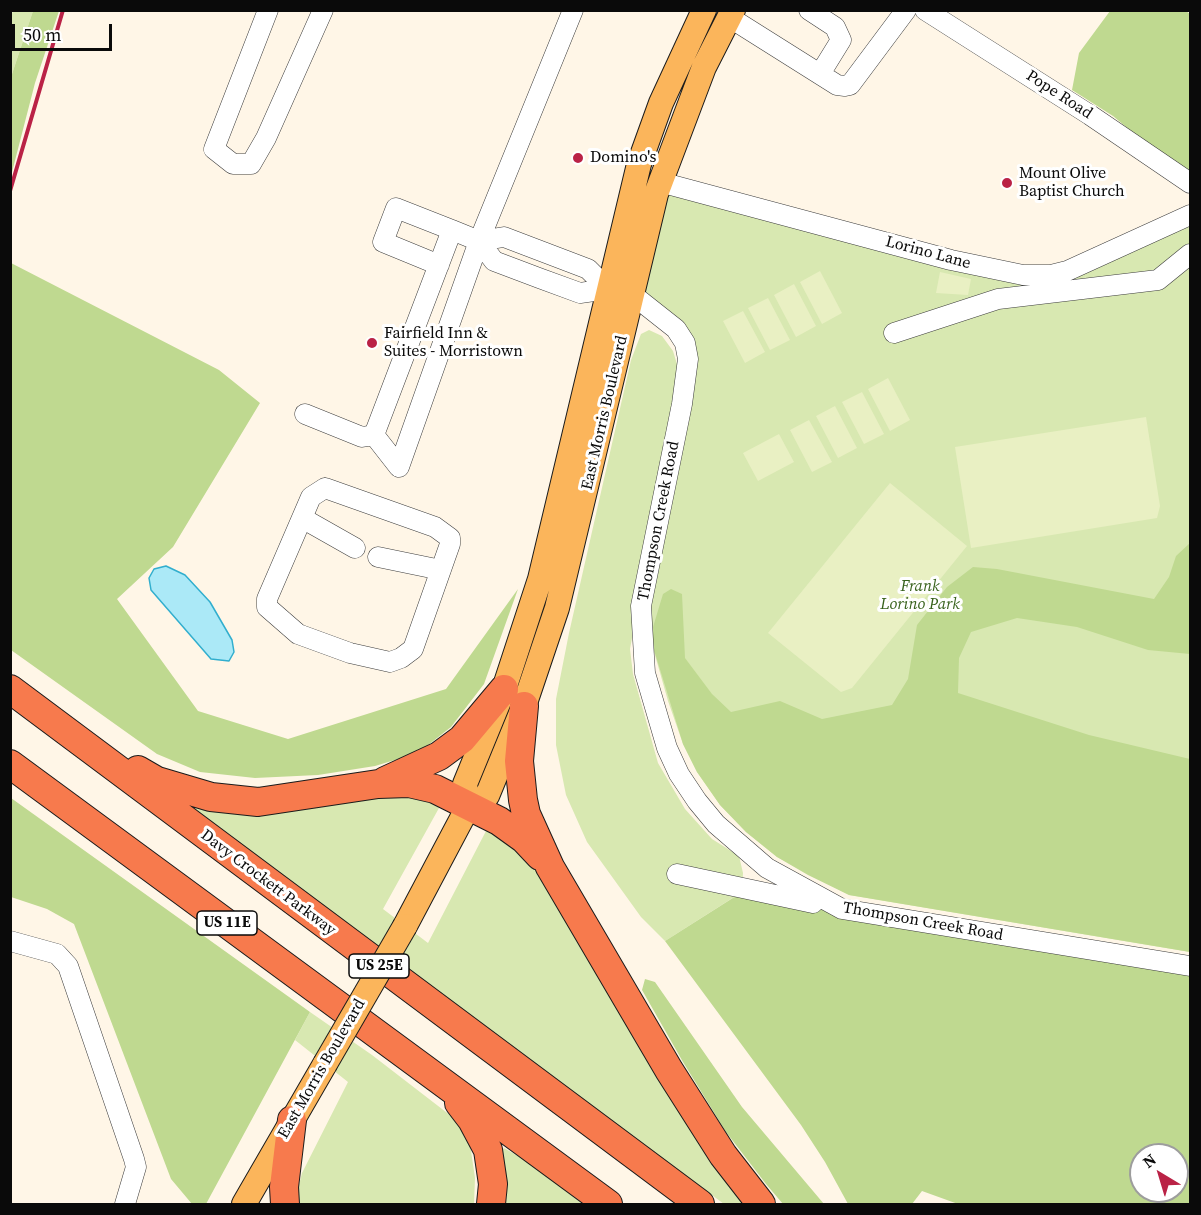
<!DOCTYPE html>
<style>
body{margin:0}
#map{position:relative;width:1201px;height:1215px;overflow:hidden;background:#fff6e7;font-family:"Source Serif 4",serif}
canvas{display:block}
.frame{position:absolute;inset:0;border:12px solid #0a0a0a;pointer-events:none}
.north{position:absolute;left:1129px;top:1143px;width:60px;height:60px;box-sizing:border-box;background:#fff;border:2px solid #9d9d9d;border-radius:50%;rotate:322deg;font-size:16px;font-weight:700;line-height:24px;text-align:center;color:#0a0a0a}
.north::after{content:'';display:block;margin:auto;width:21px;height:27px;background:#ba2246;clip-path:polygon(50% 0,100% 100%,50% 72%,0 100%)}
.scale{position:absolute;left:12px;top:24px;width:100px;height:27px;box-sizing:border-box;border:3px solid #0a0a0a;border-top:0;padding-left:8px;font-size:18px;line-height:21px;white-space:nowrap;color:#0a0a0a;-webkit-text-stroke:4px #fff;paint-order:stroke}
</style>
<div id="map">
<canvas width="1201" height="1215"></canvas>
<div class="frame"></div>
<div class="north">N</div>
<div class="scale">50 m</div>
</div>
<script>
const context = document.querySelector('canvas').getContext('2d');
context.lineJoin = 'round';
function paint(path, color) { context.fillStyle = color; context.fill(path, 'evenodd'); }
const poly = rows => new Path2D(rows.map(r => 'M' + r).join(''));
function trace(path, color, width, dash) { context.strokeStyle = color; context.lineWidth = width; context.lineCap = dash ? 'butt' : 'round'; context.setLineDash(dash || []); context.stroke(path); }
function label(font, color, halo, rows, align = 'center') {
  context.font = font + ' "Source Serif 4",serif'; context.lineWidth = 6; context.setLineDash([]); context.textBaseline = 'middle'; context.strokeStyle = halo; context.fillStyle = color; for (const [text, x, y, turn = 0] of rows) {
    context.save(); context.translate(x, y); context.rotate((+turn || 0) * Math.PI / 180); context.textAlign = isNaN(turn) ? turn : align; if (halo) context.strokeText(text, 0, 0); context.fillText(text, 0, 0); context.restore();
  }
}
paint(poly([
 [13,11,33,11,11,77,11,16],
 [660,182,1036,275,1190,215,1190,952,849,895,777,857,746,832,720,805,697,772,683,744,668,701,641,606,685,343,633,295],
 [649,330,662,336,673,351,677,364,677,388,630,649,633,674,658,763,685,809,712,839,739,856,743,873,742,892,665,941,641,917,587,842,566,795,556,745,556,699,569,633,631,360,641,334],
 [169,792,400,792,435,799,439,808,383,909,428,943,486,831,490,830,529,856,747,1204,724,1204],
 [310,1012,372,1055,455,1119,470,1144,475,1178,474,1204,299,1204,298,1189,302,1173,348,1082,295,1040],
 [504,1148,525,1160,583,1204,506,1204,507,1184,500,1153]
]), '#d8e8b1');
paint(poly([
 [33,11,59,11,35,83,11,176,11,77],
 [1110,11,1186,11,1190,14,1190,173,1144,142,1113,116,1072,90,1079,53],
 [11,263,219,370,260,403,173,547,117,599,198,711,288,739,446,689,518,589,484,684,451,727,418,753,375,766,318,775,255,778,200,772,157,754,11,650],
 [1190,543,1190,654,1148,650,1077,627,1017,618,971,632,959,658,958,693,1089,735,1190,759,1190,952,849,895,808,875,777,857,746,832,720,805,697,772,683,744,650,637,663,594,671,589,682,594,685,658,712,694,731,712,780,701,822,719,892,705,908,679,917,625,947,587,973,567,997,569,1154,599,1169,577,1176,556],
 [11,798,310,1012,206,1204,192,1204,171,1179,74,924,47,909,11,897],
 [747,889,1190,964,1190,1204,958,1204,922,1191,912,1204,848,1204,825,1162,801,1125,665,941],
 [1141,1155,1177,1155,1177,1191,1141,1191],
 [645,979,655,982,742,1107,824,1204,783,1204,766,1184,726,1132,683,1062,642,990]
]), '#bfd990');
paint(poly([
 [820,271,842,313,822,324,800,282],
 [940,272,971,279,968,295,936,293],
 [794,284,816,326,796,337,774,295],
 [768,298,790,340,770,350,748,308],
 [743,311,765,352,745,363,723,321],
 [888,378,910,420,890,431,868,389],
 [862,392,884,434,864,444,842,402],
 [835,406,857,448,838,458,816,416],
 [1146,417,1160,506,1157,518,971,548,955,447],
 [809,420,832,462,812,472,790,430],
 [779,434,794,462,758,481,743,453],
 [890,483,967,546,852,688,841,692,768,633]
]), '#e9f0c3');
const water = poly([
 [166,566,185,575,210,602,232,640,234,652,229,661,211,659,151,590,149,578,154,569,166,566]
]);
paint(water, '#abe9f7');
trace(water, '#31aece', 1.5);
const minor = poly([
 [268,10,214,149,233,164,251,164,266,138,323,10],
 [809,10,835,27,841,40,820,74],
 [925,10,1090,115,1190,183],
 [729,17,837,85,845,86,850,85,906,10],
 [660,182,951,260,1023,275,1051,275,1067,271,1190,215],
 [479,241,504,237,588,269,608,289],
 [439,265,383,242,396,208,452,230],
 [633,295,676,329,685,343,688,359,682,404,641,606,645,673,667,748,679,774,697,801,716,824,767,868,842,909,1190,966],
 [894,333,998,299,1158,280,1190,254],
 [305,414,362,437,374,435,399,467],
 [374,435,452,230,479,241,494,261,539,278,580,293,608,289],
 [399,467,479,241,573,10],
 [325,488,435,527,450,538,450,544,413,649,401,658,390,662,350,653,298,634,267,607,267,599,311,497,325,488],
 [302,518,355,548],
 [378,557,441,570],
 [677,874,813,903],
 [10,941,57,954,68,966,134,1159,136,1167,125,1204]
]);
const major = poly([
 [468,807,487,796,524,706,557,608,656,194,704,67,733,10],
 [405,926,468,807,465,784,504,689,540,579,639,164,661,103,704,10],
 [244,1204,325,1064]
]);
const highway = poly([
 [10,689,700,1204],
 [524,706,519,761,523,800,526,814,550,867,669,1070,723,1155,761,1204],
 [10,764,608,1204],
 [138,770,157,781,211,797,258,802,378,784,409,783,435,789,499,821,524,839,540,856],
 [385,781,439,756,462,739,504,689],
 [459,1103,472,1120,488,1150,493,1184,491,1204],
 [285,1204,284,1187,292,1120]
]);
trace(minor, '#3d3d3d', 21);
trace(major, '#1b1b1b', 26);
trace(highway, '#1b1b1b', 30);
trace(minor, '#fff', 20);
trace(major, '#fbb55b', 24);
trace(highway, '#f77a4d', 28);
trace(poly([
 [10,191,63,10]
]), '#ba2246', 4);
const majorBridge = poly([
 [325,1064,405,926]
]);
trace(majorBridge, '#1b1b1b', 26, []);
trace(majorBridge, '#fbb55b', 24);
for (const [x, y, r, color] of [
 [578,158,6,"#ba2246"],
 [1007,183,6,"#ba2246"],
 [372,343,6,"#ba2246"]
]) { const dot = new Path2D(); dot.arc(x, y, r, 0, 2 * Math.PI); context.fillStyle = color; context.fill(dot); trace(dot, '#fff', 2); }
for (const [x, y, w] of [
 [227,923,60],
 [379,966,60]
]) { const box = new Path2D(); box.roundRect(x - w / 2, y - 12, w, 24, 4.5); context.fillStyle = '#fff'; context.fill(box); trace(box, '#0a0a0a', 1.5); }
label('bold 15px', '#0a0a0a', null, [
 ["US 11E",227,923],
 ["US 25E",379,966]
]);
label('16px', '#0a0a0a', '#fff', [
 ["Pope Road",1059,95,33],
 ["Lorino Lane",928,253,15],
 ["East Morris Boulevard",605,413,-77],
 ["Thompson Creek Road",659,521,-79],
 ["Davy Crockett Parkway",268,883,37],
 ["Thompson Creek Road",923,922,10],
 ["East Morris Boulevard",322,1069,-60]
]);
label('16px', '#0a0a0a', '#fff', [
 ["Domino's",590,158],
 ["Mount Olive",1019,174],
 ["Baptist Church",1019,192],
 ["Fairfield Inn &",384,334],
 ["Suites - Morristown",384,352]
], 'left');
label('italic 16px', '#37611b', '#fff', [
 ["Frank",920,587],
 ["Lorino Park",920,605]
]);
</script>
